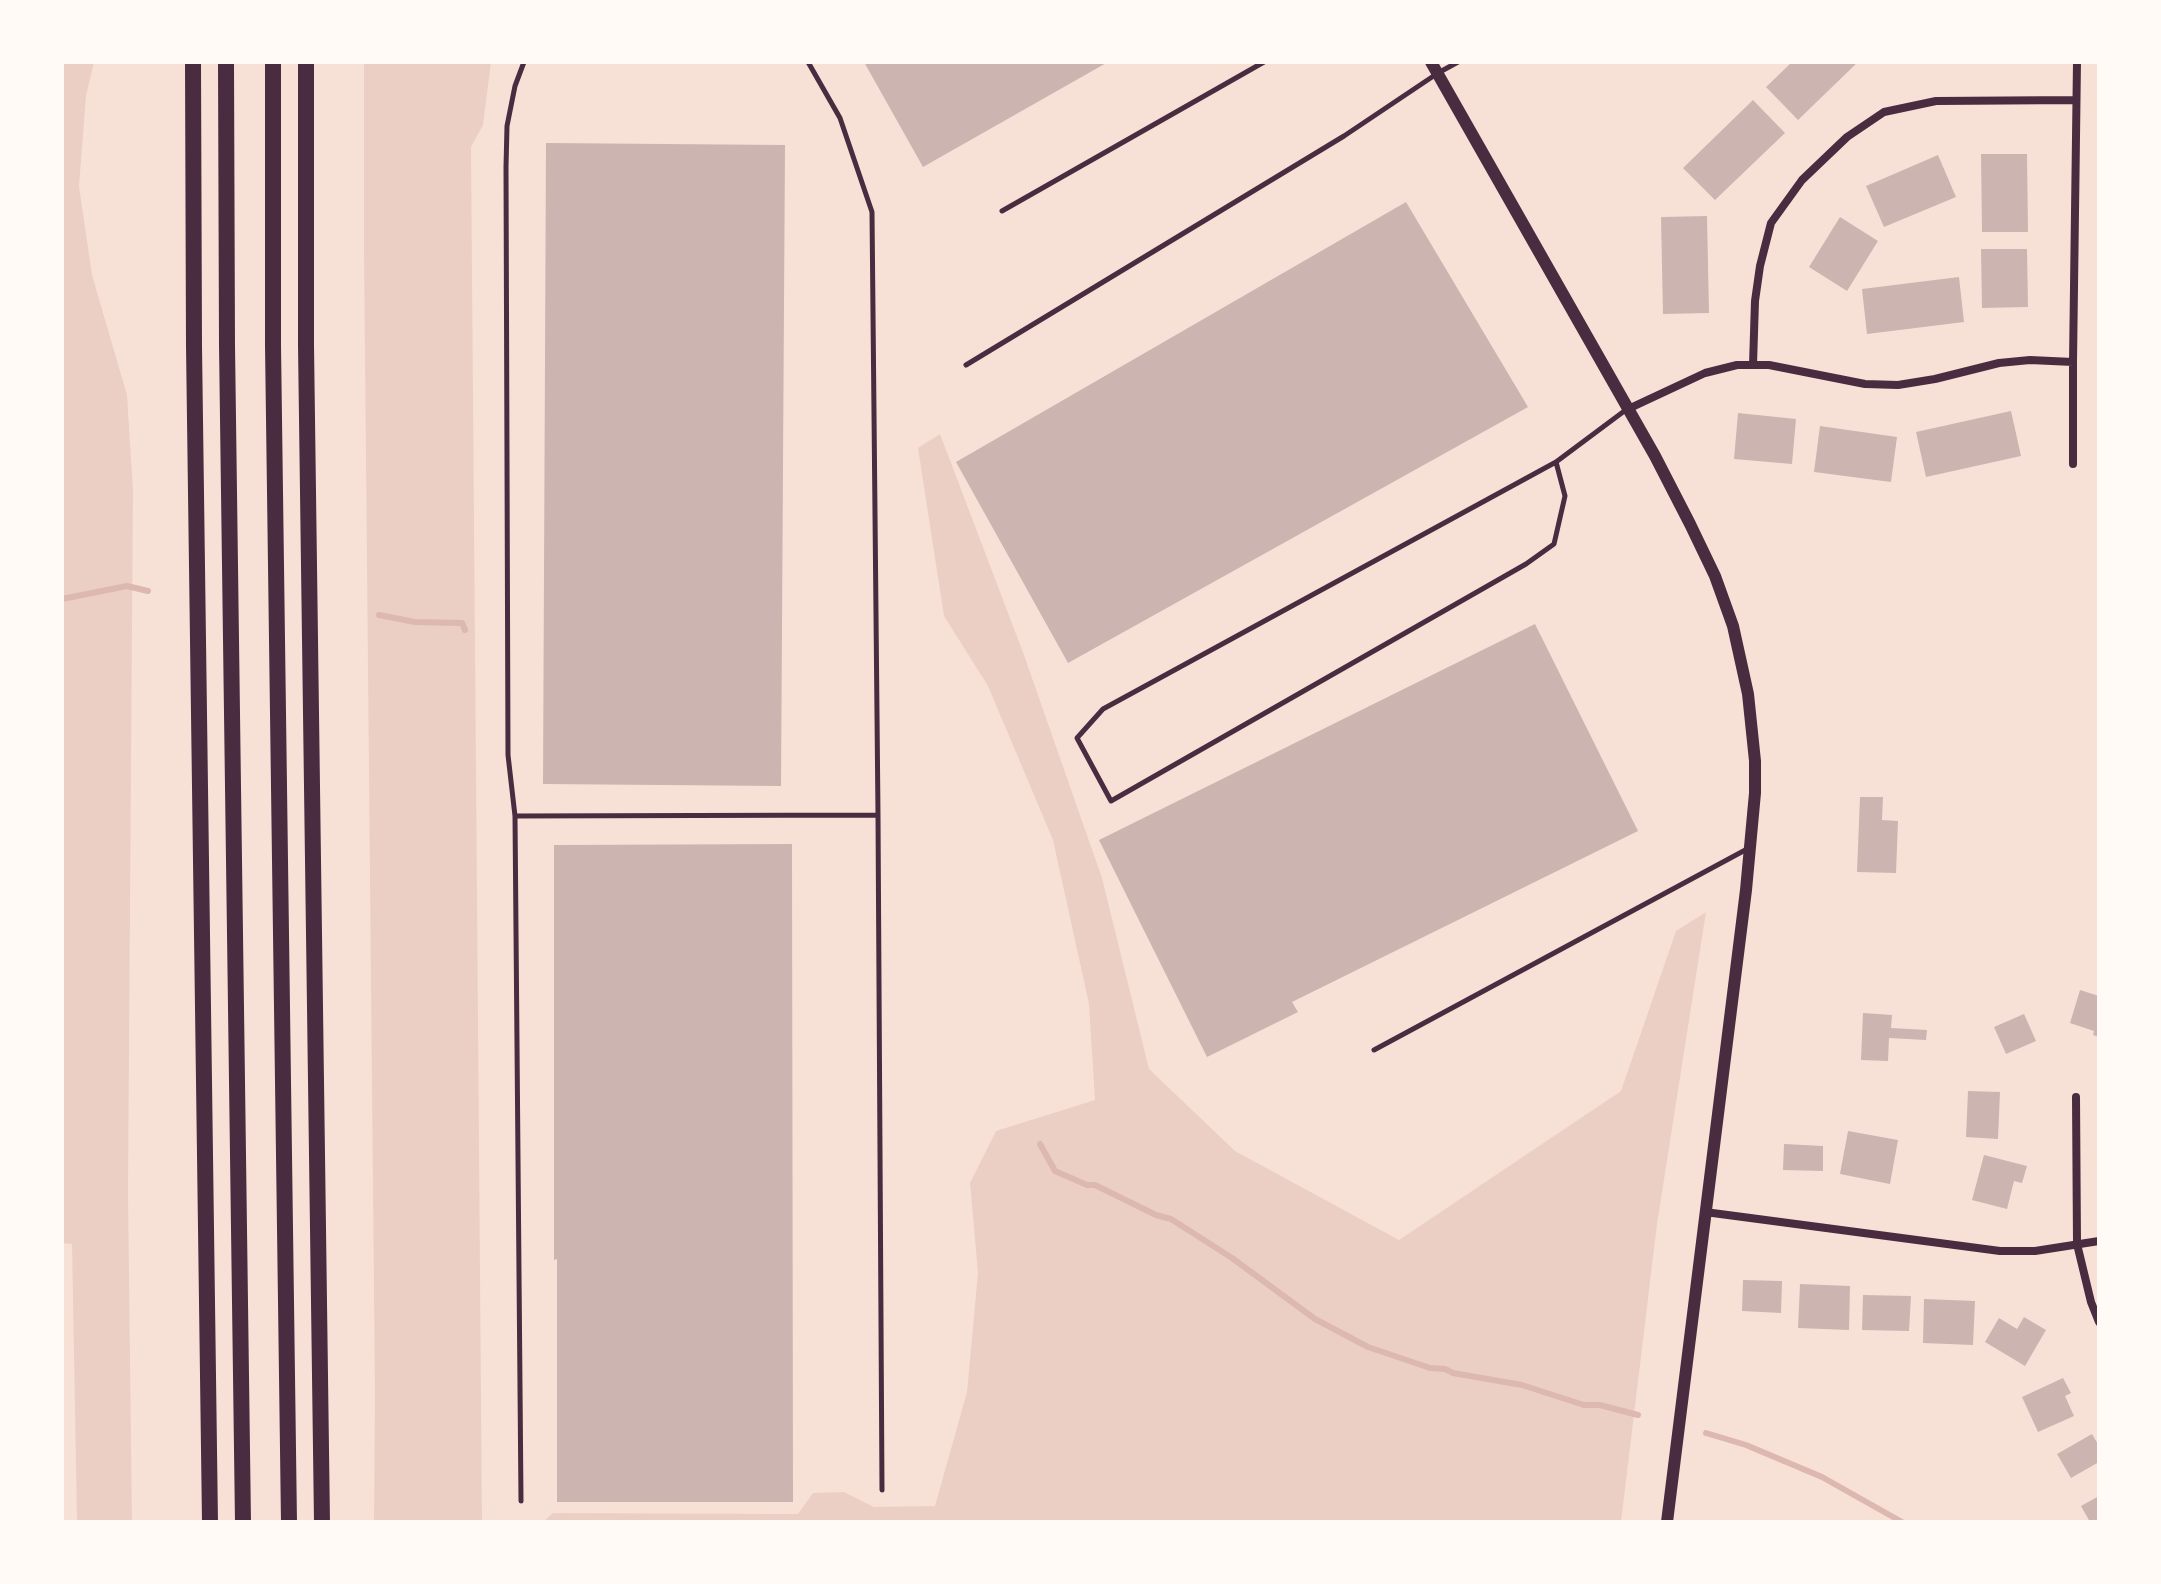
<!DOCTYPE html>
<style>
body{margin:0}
#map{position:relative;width:2161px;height:1584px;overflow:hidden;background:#f7e1d7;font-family:Lora,serif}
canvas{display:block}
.frame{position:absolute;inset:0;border:64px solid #fffaf5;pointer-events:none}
</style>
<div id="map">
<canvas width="2161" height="1584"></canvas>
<div class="frame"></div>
</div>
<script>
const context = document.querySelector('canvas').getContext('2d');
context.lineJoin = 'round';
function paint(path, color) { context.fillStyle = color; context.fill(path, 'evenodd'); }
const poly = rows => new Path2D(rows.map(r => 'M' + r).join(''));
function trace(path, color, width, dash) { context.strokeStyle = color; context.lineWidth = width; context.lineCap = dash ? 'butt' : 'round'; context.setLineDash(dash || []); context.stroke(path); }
paint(poly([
 [62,62,94,62,86,96,79,186,92,275,127,395,133,490,128,1191,132,1522,77,1522,72,1244,62,1243],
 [364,62,491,62,483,125,471,147,482,1522,374,1522,375,1395,364,254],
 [940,434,1024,655,1102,878,1149,1069,1235,1151,1399,1240,1621,1091,1676,931,1706,912,1657,1224,1621,1522,543,1522,553,1513,798,1514,813,1493,844,1492,874,1507,935,1506,967,1392,978,1273,970,1183,996,1131,1095,1100,1089,1004,1053,840,988,686,944,616,918,448]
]), '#ebcfc5');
trace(poly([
 [62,599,127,586,148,591],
 [379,615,415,622,462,623,465,630],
 [1040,1144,1055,1171,1087,1185,1095,1185,1156,1215,1171,1219,1232,1258,1315,1319,1368,1347,1430,1368,1445,1369,1453,1373,1522,1385,1584,1405,1600,1405,1638,1415],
 [1706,1433,1746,1445,1822,1477,1902,1522]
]), '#dcb8b0', 6);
paint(poly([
 [864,62,1108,62,923,167],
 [1792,62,1858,62,1798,120,1766,87],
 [1753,100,1785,133,1715,200,1683,168],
 [546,143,785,145,781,786,543,784],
 [1981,154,2027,154,2028,232,1982,232],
 [1938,155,1956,197,1884,227,1866,186],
 [1406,202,1528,407,1068,663,956,462],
 [1707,216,1709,313,1663,314,1661,217],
 [1840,217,1878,241,1847,291,1809,267],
 [1981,249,2027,249,2028,307,1982,308],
 [1959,277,1964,322,1867,334,1862,289],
 [2011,411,2021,456,1926,477,1916,432],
 [1738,413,1796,419,1792,464,1734,459],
 [1820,426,1897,437,1891,482,1814,472],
 [1535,624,1638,831,1292,1002,1298,1012,1207,1057,1099,840],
 [1860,797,1883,797,1882,820,1898,821,1896,873,1857,872],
 [792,844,793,1502,557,1502,557,1259,554,1260,554,845],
 [2080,990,2099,996,2099,1037,2093,1035,2094,1031,2070,1023],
 [1863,1013,1892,1015,1891,1028,1927,1030,1926,1040,1889,1038,1888,1061,1861,1060],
 [2024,1014,2036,1041,2006,1054,1994,1027],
 [1968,1091,2000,1092,1998,1139,1966,1137],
 [1848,1131,1898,1140,1890,1184,1840,1174],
 [1784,1144,1823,1146,1823,1171,1783,1170],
 [1984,1155,2027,1166,2022,1183,2014,1181,2007,1209,1972,1200],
 [1743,1280,1782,1281,1781,1313,1742,1311],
 [1800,1284,1850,1286,1849,1330,1798,1328],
 [1863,1295,1911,1296,1909,1331,1862,1330],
 [1924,1299,1975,1301,1973,1345,1923,1343],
 [2024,1317,2046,1330,2025,1366,1985,1342,1999,1318,2017,1329],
 [2063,1378,2071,1393,2065,1396,2074,1416,2038,1432,2022,1397],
 [2092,1434,2099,1446,2099,1462,2071,1478,2057,1454],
 [2099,1496,2099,1522,2090,1522,2081,1506]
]), '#ccb4b1');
trace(poly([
 [808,62,840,118,872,212,878,815],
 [1002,211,1264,62],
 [966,365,1344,136,1438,73,1458,62],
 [1556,462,1565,496,1554,544,1526,564,1111,801,1077,738,1103,709,1556,462,1627,409],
 [515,816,878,815,882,1490],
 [1374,1050,1749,848],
 [521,1501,515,816,508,755,506,167,507,126,515,86,524,62]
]), '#4a2c40', 5);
trace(poly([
 [1753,365,1755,301,1760,266,1771,223,1802,180,1847,137,1884,112,1936,101,2076,100],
 [1628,409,1705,373,1737,365,1769,365,1865,384,1898,385,1935,379,1999,363,2030,360,2073,362,2077,62],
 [2073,464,2073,362],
 [2076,1097,2077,1244,2091,1302,2099,1322],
 [1705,1212,2000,1251,2035,1251,2099,1241]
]), '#4a2c40', 8);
trace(poly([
 [1431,62,1655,456,1690,524,1715,576,1733,626,1748,694,1755,761,1755,793,1746,890,1667,1522]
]), '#4a2c40', 12);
trace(poly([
 [193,62,194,346,210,1522],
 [226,62,227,345,243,1522],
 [273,62,273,345,289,1522],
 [306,62,306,345,322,1522]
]), '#4a2c40', 16);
</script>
